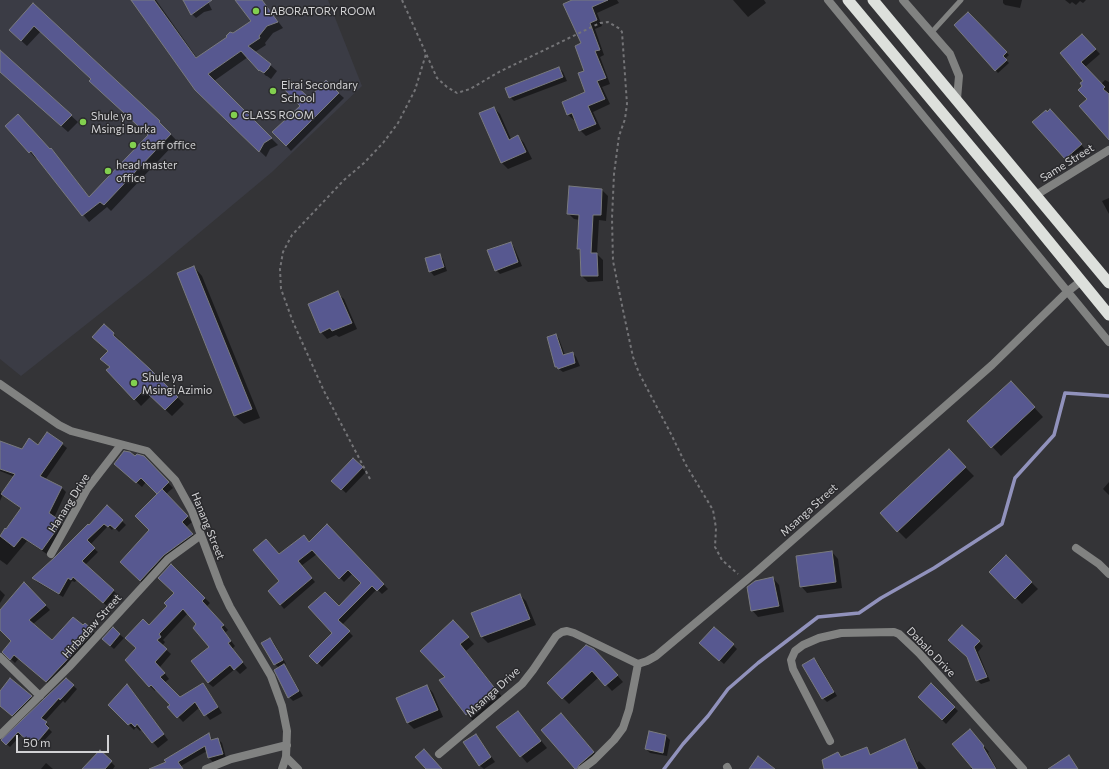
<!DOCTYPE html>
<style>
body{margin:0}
#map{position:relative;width:1109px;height:769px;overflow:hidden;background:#343437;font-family:Commissioner,sans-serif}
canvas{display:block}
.scale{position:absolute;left:16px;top:735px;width:93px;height:18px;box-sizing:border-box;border:2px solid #d2d2d4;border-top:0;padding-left:5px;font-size:12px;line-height:14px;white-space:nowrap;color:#d2d2d4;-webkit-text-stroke:3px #2a2a2d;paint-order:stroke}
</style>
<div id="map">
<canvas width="1109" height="769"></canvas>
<div class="scale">50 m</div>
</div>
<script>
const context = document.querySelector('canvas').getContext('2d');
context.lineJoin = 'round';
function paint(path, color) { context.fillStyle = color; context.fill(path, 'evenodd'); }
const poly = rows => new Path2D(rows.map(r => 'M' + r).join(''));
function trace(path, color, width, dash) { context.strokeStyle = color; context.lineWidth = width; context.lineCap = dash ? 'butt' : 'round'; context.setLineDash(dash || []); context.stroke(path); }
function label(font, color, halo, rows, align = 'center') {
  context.font = font + ' Commissioner,sans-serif'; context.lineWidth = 3; context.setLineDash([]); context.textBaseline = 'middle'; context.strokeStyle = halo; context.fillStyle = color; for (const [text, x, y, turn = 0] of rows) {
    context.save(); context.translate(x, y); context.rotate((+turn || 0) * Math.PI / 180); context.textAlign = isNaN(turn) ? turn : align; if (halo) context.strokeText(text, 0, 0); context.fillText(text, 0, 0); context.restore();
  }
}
paint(poly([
 [0,0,328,0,362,86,272,172,150,274,21,376,0,359]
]), '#3b3c45');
paint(poly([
 [133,0,156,0,197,58,252,21,237,0,262,0,283,28,273,33,265,43,266,45,255,52,277,71,271,79,267,76,266,76,248,57,214,81,278,145,270,149,266,157,203,97],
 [184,0,207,0,212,10,204,12,196,18,192,14],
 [574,0,617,0,619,3,597,13,602,26,595,29,604,55,600,57,610,84,602,87,610,104,593,112,601,129,586,136,580,130,575,119,574,120,568,115,563,103,586,93,583,44],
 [733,0,764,0,766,3,748,17],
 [1003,0,1022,0,1020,8,1005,5,1003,3],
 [1065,0,1086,0,1083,3,1080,1,1076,5,1072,2,1070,4],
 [33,5,159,122,177,141,111,211,107,207,89,222,37,158,36,159,30,152,6,126,51,149,90,198,149,136,93,79,41,31,27,46,16,36],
 [968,14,1009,55,1005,59,1009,63,998,73,955,25],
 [1082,35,1100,54,1085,67,1101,84,1105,80,1109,82,1109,139,1088,99,1083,86,1084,81,1061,54],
 [0,52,78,122,68,132,0,71],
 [559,68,563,72,567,81,514,101,510,97],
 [326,82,344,98,291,151,274,132,309,100],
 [494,108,500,114,511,139,518,136,524,143,532,159,508,169,502,163,480,114],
 [1054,115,1085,149,1069,163,1034,122],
 [602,190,608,196,606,221,599,220,597,254,603,260,603,281,588,282,582,276,581,252,578,249,580,220,574,219,568,213],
 [1109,198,1109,214,1102,201],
 [510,243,514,247,522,266,500,274,496,270],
 [439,255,443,259,447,271,434,276,430,271],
 [194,267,202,276,260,418,244,424,235,416,178,274],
 [337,293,344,299,357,329,339,337,336,335,327,339,321,332],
 [104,326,120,340,118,342,149,369,184,404,172,416,151,396,141,406,108,370,111,367],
 [556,335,559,339,565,355,573,353,576,357,580,366,563,372,556,367],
 [1019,391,1043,417,1001,456,968,421],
 [0,442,22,450,38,446,62,444,67,448,45,480,62,488,66,492,54,518,66,527,47,554,27,541,7,565,0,560,0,536,5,529,7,530,21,509,3,494,0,501,0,491,3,494,15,477,0,471],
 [144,457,173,488,166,494,192,522,186,527,197,539,169,560,145,585,126,567,150,530,158,494,146,482,142,487,120,468,136,458],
 [353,459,366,472,346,493,333,481],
 [957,459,974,476,906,539,898,531],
 [1109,482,1109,495,1103,489],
 [107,506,126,525,119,532,114,527,112,530,108,526,90,545,98,552,85,565,117,594,107,606,77,579,75,582,72,581,63,597,37,582,34,579,89,526],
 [327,525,388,589,382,594,377,589,342,625,353,636,322,667,311,656,334,634,339,607,362,583,353,573,344,582,317,554,301,566,315,582,284,609,280,604,280,555,309,543],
 [832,552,838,559,842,588,807,593,801,586],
 [1006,557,1038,589,1022,604,990,572],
 [171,565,210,603,207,606,228,630,225,633,235,646,232,649,247,668,240,674,235,669,213,687,208,683,211,647,197,625,188,613,163,640,165,642,162,646,171,654,160,667,169,679,164,683,180,698,203,684,207,689,222,713,210,720,200,707,183,722,169,707,171,705,156,689,155,691,150,686,127,660,137,648,149,627,169,606,175,593],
 [773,578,779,585,784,612,758,617,752,610],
 [24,583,50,610,33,624,52,642,83,626,85,624,98,636,51,686,19,658,15,663,4,652,12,641,0,629,0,612],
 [0,590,5,595,0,603],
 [520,595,526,601,536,625,488,643,482,637],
 [453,621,474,644,466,651,503,698,473,721,467,714,447,678],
 [962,626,983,646,978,652,990,681,981,684,977,680],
 [113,629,124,638,114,649,107,643],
 [270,639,274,643,286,664,284,666,287,669,303,696,293,701,289,697,279,668,275,664],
 [733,645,737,649,724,664,705,647],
 [601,657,623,682,612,691,599,677,569,704,548,683],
 [814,659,818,663,837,696,827,702,823,698],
 [66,679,77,689,65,703,63,701,44,722,49,726,48,728,52,732,42,743,39,741,35,746,22,734,10,747,2,740],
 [931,684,958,711,946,724,919,697],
 [427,686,433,693,443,717,414,729,408,723],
 [132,691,168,740,158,748,142,729,140,731,136,727,134,730,109,705],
 [0,692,31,697,35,701,16,719,0,705],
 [518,712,547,748,527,763,498,728],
 [567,720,600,759,587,769,576,769],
 [970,731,989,752,988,753,997,769,970,769,973,767],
 [209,734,213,741,218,739,222,743,226,758,213,762,209,758,207,751,181,766,183,769,152,769,167,762],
 [476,735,495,762,484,769,479,765],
 [666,736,670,740,667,756,650,753,646,749],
 [904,740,908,744,917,763,919,761,926,769,897,769],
 [100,751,115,766,113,769,89,769],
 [46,763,53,769,41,769]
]), '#0007');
trace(poly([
 [664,769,683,744,708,716,728,689,758,663,818,617,859,613,881,598,934,568,1002,524,1015,478,1054,435,1065,393,1109,396]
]), '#9192bc', 3.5);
const building = poly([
 [131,0,154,0,196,58,227,37,226,36,230,32,233,33,251,21,235,0,262,0,278,22,267,26,259,36,260,38,248,46,271,64,268,69,264,73,259,70,259,71,241,51,208,74,272,138,264,143,259,152,195,90,131,0],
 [183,0,212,0,191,15,183,0],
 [572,0,608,0,592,7,597,20,590,23,600,50,595,51,606,78,597,81,605,99,588,106,596,124,579,131,572,113,567,115,562,102,585,92,578,73,584,71,575,46,581,43,563,4,572,0],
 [33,3,160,121,159,122,171,134,104,205,100,202,82,216,31,151,29,153,5,126,18,114,50,149,51,148,89,197,148,135,89,81,91,79,34,26,21,41,9,30,33,3],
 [968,12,1007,52,1003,56,1007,60,995,71,954,25,968,12],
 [1082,34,1096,49,1081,62,1105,87,1103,89,1109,94,1109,140,1079,106,1087,99,1078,90,1082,86,1080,83,1083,81,1060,53,1082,34],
 [0,50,72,115,61,126,0,72,0,50],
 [559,67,563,77,509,98,505,88,559,67],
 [289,79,309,98,326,80,339,93,286,146,272,132,300,106,282,87,289,79],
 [494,107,509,140,518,135,526,152,501,163,479,113,494,107],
 [1050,109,1082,144,1065,159,1032,122,1046,110,1047,112,1050,109],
 [569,186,602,189,601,215,593,215,591,253,597,253,598,276,581,276,580,249,577,249,579,215,567,214,569,186],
 [511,242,518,262,495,271,487,250,511,242],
 [440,254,444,267,429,272,425,258,440,254],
 [194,266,252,409,234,416,177,273,194,266],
 [338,291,352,323,332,331,330,328,320,333,308,304,338,291],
 [104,324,114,333,113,335,150,369,178,397,165,410,144,390,134,400,106,370,110,367,100,359,108,351,92,337,104,324],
 [556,334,563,355,573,352,575,363,558,369,557,367,555,367,547,337,556,334],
 [1011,381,1035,407,991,448,967,421,1011,381],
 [47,432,63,443,40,476,62,487,49,513,62,522,42,550,22,537,14,547,0,536,5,528,6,529,21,508,1,494,15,474,0,469,0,441,22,449,29,438,38,445,47,432],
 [949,449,966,467,897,532,880,513,949,449],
 [124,451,130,452,135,456,137,454,144,456,169,482,162,489,188,516,182,522,193,534,164,555,140,581,120,562,149,530,135,516,162,489,157,494,141,478,136,483,114,464,124,451],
 [353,458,363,467,341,490,331,481,353,458],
 [107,505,123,520,115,529,110,525,108,527,104,524,87,540,95,548,82,561,114,590,103,603,73,577,71,580,68,578,59,594,32,578,54,558,88,524,89,525,107,505],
 [327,524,384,584,377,591,372,586,338,620,350,631,317,664,309,656,332,633,308,607,325,592,339,606,361,583,348,570,339,579,312,550,298,561,312,578,280,605,268,591,279,581,253,550,266,539,279,554,304,535,309,542,327,524],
 [832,551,836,582,800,587,796,556,832,551],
 [1006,555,1032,582,1015,599,989,572,1006,555],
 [171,564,205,598,202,601,224,625,221,627,231,641,228,643,243,662,234,670,230,665,208,683,191,661,209,647,193,628,196,624,183,609,159,634,161,637,157,640,167,649,155,662,165,673,160,677,180,697,203,683,218,707,204,716,195,702,177,718,167,707,170,705,151,685,149,687,125,660,136,648,125,638,143,619,149,625,167,606,164,603,174,593,158,578,171,564],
 [773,577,779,606,751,611,747,587,755,581,773,577],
 [24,582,46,605,29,620,52,640,73,617,83,625,85,623,94,631,46,682,14,655,10,660,2,652,11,641,0,630,0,610,24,582],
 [520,594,530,619,481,637,471,613,520,594],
 [453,620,469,637,460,644,497,691,466,715,439,680,445,677,420,651,453,620],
 [962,625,980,641,974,647,987,677,976,681,967,657,948,640,962,625],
 [113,627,120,634,110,646,102,639,113,627],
 [714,627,734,644,719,661,699,643,714,627],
 [270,638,283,660,274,665,261,643,270,638],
 [586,645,594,649,618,675,605,686,592,671,562,699,547,683,586,645],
 [814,658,834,692,822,699,802,665,814,658],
 [284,664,299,691,288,698,274,670,284,664],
 [10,678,32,696,12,716,0,706,0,691,10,678],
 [66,678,74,685,60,700,59,698,41,718,47,722,45,724,49,728,38,741,35,738,31,744,18,732,6,745,1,740,66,678],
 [931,683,955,707,942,720,918,697,931,683],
 [127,684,164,734,152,743,137,724,135,727,131,723,128,725,108,705,127,684],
 [427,685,438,710,407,723,396,698,427,685],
 [518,711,541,741,520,757,496,727,518,711],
 [561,713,594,752,579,765,577,769,575,769,541,730,561,713],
 [970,729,984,746,983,747,996,769,973,769,952,744,970,729],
 [649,731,666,735,663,753,645,749,649,731],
 [209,733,211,740,218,738,223,754,208,758,205,746,178,762,183,769,149,769,166,762,164,760,209,733],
 [476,734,491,757,479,766,463,742,476,734],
 [905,739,918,769,824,769,822,760,838,752,841,757,867,747,870,755,905,739],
 [424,749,442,769,426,769,415,757,424,749],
 [100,750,112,761,105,769,82,769,100,750],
 [1069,755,1078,769,1048,769,1069,755],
 [758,756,775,769,749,769,758,756]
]);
paint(building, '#575890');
trace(building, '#797a7e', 1);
trace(poly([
 [402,0,437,78,447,87,457,93,470,89,499,72,600,23,608,22,620,29,622,32,627,104,625,119,619,136,614,174,612,218,613,261,624,315,633,357,639,373,671,434,686,465,713,510,716,528,715,547,722,560,738,574],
 [370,479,324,391,293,322,281,289,280,269,283,252,292,235,344,180,364,163,383,143,398,123,415,90,426,54]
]), '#747477', 2, [3, 3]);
trace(poly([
 [931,33,961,0]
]), '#818281', 5);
trace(poly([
 [828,0,1109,342],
 [903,0,950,54,959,76,957,99],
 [1036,195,1109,150],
 [0,384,59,425,71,431,147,451,175,480,192,511,220,586,230,607,271,676,282,706,287,731,286,757,282,769],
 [1076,548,1099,564,1109,574],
 [51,554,87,489,121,445],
 [0,657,40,696],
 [638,664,647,661,656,656,755,573,992,365,1067,292,1081,281],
 [0,735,69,667,168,559,201,535],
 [830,741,793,669,791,660,795,651,803,645,819,638,841,633,894,632,899,634,919,653,1023,769],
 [439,754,522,684,533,670,556,636,562,632,567,631,574,633,638,664],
 [286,757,298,769],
 [727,767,728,769],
 [206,769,231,759,287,745],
 [582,769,594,760,614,740,623,728,629,710,638,664]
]), '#818281', 8);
trace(poly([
 [848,0,1020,206,1109,315],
 [873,0,1109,283]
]), '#dde0dc', 11);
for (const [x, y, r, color] of [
 [256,11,4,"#82d04f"],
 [273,91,4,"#82d04f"],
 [234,115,4,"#82d04f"],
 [83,122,4,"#82d04f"],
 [133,145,4,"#82d04f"],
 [108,171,4,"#82d04f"],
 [134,383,4,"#82d04f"]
]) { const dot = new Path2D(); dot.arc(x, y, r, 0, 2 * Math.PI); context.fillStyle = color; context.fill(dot); trace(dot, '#2a2a2d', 1.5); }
label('11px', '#d2d2d4', '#2a2a2d', [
 ["LABORATORY ROOM",264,11],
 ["Elrai Secondary",281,85],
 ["School",281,98],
 ["CLASS ROOM",242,115],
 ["Shule ya",91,116],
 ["Msingi Burka",91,129],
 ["staff office",141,145],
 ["head master",116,165],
 ["office",116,178],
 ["Shule ya",142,377],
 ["Msingi Azimio",142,390]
], 'left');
label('11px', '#d2d2d4', '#2a2a2d', [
 ["Same Street",1067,163,-32],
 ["Hanang Drive",69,503,-58],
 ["Msanga Street",809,510,-42],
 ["Hanang Street",208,526,68],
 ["Hirbadaw Street",92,626,-48],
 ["Dabalo Drive",931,652,46],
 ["Msanga Drive",493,692,-42]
]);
</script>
